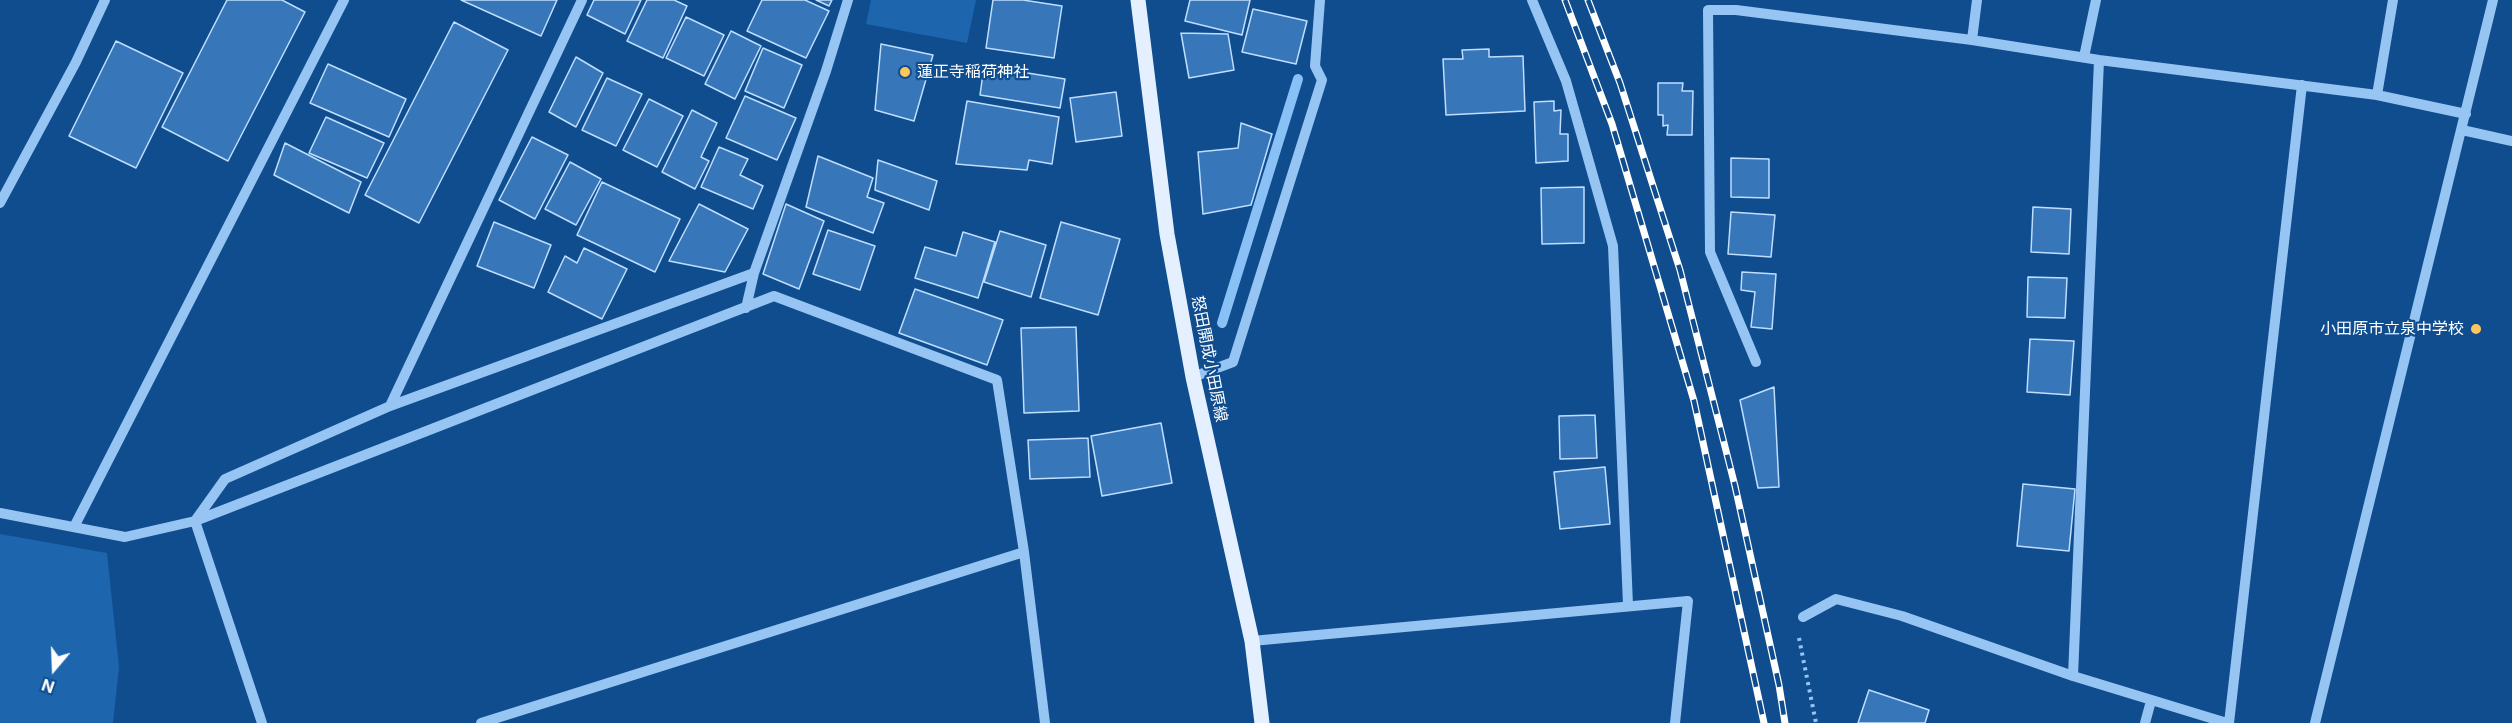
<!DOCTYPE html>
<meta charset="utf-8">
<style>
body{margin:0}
#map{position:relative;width:2512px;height:723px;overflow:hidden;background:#0f4d8f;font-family:Inter,sans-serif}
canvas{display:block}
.north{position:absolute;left:24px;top:639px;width:60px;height:60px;-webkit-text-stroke:4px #0f4d8f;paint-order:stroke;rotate:199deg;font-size:16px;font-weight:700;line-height:24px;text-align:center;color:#fff}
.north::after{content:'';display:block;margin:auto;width:21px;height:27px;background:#fff;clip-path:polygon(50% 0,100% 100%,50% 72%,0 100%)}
</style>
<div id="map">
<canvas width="2512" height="723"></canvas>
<div class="north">N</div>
</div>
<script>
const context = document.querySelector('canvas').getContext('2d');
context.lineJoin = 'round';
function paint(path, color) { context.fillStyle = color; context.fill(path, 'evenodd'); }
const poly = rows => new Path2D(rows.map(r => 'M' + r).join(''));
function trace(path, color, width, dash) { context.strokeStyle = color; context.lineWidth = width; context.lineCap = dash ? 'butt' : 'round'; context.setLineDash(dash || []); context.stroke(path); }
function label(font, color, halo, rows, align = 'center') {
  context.font = font + ' Inter,"Noto Sans JP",sans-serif'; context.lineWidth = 4.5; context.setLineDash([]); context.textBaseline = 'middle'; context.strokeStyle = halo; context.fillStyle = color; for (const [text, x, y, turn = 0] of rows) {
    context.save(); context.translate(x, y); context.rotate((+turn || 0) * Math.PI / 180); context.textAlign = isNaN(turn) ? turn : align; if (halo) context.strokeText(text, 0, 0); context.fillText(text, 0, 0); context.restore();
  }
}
paint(poly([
 [871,0,976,0,967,43,866,24],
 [0,534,107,553,119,667,113,723,0,723]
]), '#1d65ac');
trace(poly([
 [1222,323,1298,79]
]), '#89c1f7', 10);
const building = poly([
 [227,0,282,0,305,12,228,161,162,127,227,0],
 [461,0,557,0,541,36,461,0],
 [594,0,641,0,625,34,587,15,594,0],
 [647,0,674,0,687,6,663,58,627,41,647,0],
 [762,0,805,0,829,11,806,58,747,31,762,0],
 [816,0,832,0,829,6,816,0],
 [993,0,1023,0,1062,6,1054,58,986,48,993,0],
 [1190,0,1250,0,1242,35,1185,21,1190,0],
 [1253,9,1307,21,1296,64,1242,52,1253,9],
 [686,17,724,35,704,76,666,58,686,17],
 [454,22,508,50,419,223,365,195,454,22],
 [731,31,761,46,735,99,705,84,731,31],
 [1181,33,1228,34,1234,70,1189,78,1181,33],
 [116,41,183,73,136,168,69,136,116,41],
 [881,44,933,55,914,121,875,110,881,44],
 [763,48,802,65,784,108,745,91,763,48],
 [1489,49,1489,57,1523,56,1525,111,1446,115,1443,59,1463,59,1462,50,1489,49],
 [576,57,603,73,576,127,549,112,576,57],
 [328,64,406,99,389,137,310,103,328,64],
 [984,66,1065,79,1060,108,980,95,984,66],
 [607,78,642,94,616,146,582,130,607,78],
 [1658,83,1683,83,1682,91,1693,91,1692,135,1667,135,1668,125,1663,126,1663,115,1658,115,1658,83],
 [1116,92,1122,136,1076,142,1070,98,1116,92],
 [745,96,796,118,777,160,726,138,745,96],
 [649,99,683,116,657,167,623,150,649,99],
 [967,101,1059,117,1052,164,1029,160,1027,170,956,164,967,101],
 [1554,101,1554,111,1561,110,1560,134,1568,134,1568,161,1536,163,1534,102,1554,101],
 [692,110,717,123,701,157,709,161,695,189,662,172,692,110],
 [326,117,384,143,367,178,309,153,326,117],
 [1241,123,1272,134,1251,205,1203,214,1198,152,1238,148,1241,123],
 [532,137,568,155,535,219,499,200,532,137],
 [285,143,361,182,349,213,274,175,285,143],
 [719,147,748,159,740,175,763,186,753,209,701,187,719,147],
 [818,156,873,178,867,197,884,203,873,233,806,207,818,156],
 [1731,158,1769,159,1769,198,1731,197,1731,158],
 [878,160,937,181,929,210,875,190,878,160],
 [570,162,601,179,576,225,545,209,570,162],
 [602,182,680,219,655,272,577,235,602,182],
 [1584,187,1584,243,1542,244,1541,188,1584,187],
 [699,204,748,229,725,272,669,261,699,204],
 [786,204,824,221,799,289,763,274,786,204],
 [2033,207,2071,209,2069,254,2031,252,2033,207],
 [1731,212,1775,215,1771,257,1728,254,1731,212],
 [494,222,551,245,534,288,477,266,494,222],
 [1061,222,1120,239,1098,315,1040,298,1061,222],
 [828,230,875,246,860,290,813,274,828,230],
 [1000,231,1046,245,1031,297,984,282,1000,231],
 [963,232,995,242,978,298,915,278,925,247,956,256,963,232],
 [584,248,627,269,602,319,548,292,565,256,577,263,584,248],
 [1742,272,1776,274,1772,329,1751,327,1755,292,1741,290,1742,272],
 [2028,277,2067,278,2065,318,2027,317,2028,277],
 [915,289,1003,320,987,365,899,333,915,289],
 [1076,327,1079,411,1024,413,1021,328,1076,327],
 [2030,339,2074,341,2070,395,2027,392,2030,339],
 [1774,387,1779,487,1758,488,1740,400,1774,387],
 [1595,415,1597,458,1560,459,1559,416,1595,415],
 [1161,423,1172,483,1102,496,1091,436,1161,423],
 [1088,438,1090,477,1030,479,1028,440,1088,438],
 [1605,467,1610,524,1560,529,1554,472,1605,467],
 [2023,484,2075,489,2069,551,2017,546,2023,484],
 [1869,690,1929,710,1925,723,1858,723,1869,690]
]);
paint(building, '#3777b9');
trace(building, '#bfdefe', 1.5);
trace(poly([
 [1799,638,1816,723]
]), '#97c5f3', 4, [3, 4.5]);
trace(poly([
 [1532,0,1566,81,1613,246,1628,605],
 [1972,40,1977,0],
 [2084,57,2096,0],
 [2377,95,2393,0],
 [2462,130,2512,141],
 [0,203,76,62,105,0],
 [746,308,754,273,826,71,848,0],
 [1756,362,1710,252,1708,10,1736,10,1972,40,2099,60,2377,95,2466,114],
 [1193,377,1233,362,1322,80,1315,66,1320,0],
 [390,406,582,0],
 [0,513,125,537,195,521,225,479,390,406,754,273],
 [74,527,344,0],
 [1803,617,1836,599,1902,616,2073,676,2227,723],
 [1252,641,1688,601,1675,723],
 [2073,676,2099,60],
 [262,723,195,521,774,296,997,380,1024,552,1045,723],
 [481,723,1024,552],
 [2145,723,2151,701],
 [2229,723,2302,85],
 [2315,723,2493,0]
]), '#97c5f3', 10);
trace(poly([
 [1138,0,1167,234,1193,377,1252,641,1262,723]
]), '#e4f0ff', 15);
const rail = poly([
 [1565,0,1612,124,1694,401,1764,723],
 [1588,0,1620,83,1680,270,1735,486,1779,685,1785,723]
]);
trace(rail, '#fff', 7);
trace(rail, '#0f4d8f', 4.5, [14]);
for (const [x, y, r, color] of [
 [905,72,6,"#ffc75a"],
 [2476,329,6,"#ffc75a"]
]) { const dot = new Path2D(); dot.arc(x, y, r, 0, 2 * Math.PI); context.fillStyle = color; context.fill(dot); trace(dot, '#0f4d8f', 2); }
label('16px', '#fff', '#0f4d8f', [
 ["蓮正寺稲荷神社",917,72],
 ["小田原市立泉中学校",2464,329,"right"]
], 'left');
label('16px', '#fff', '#0f4d8f', [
 ["怒田開成小田原線",1209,359,79]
]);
</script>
